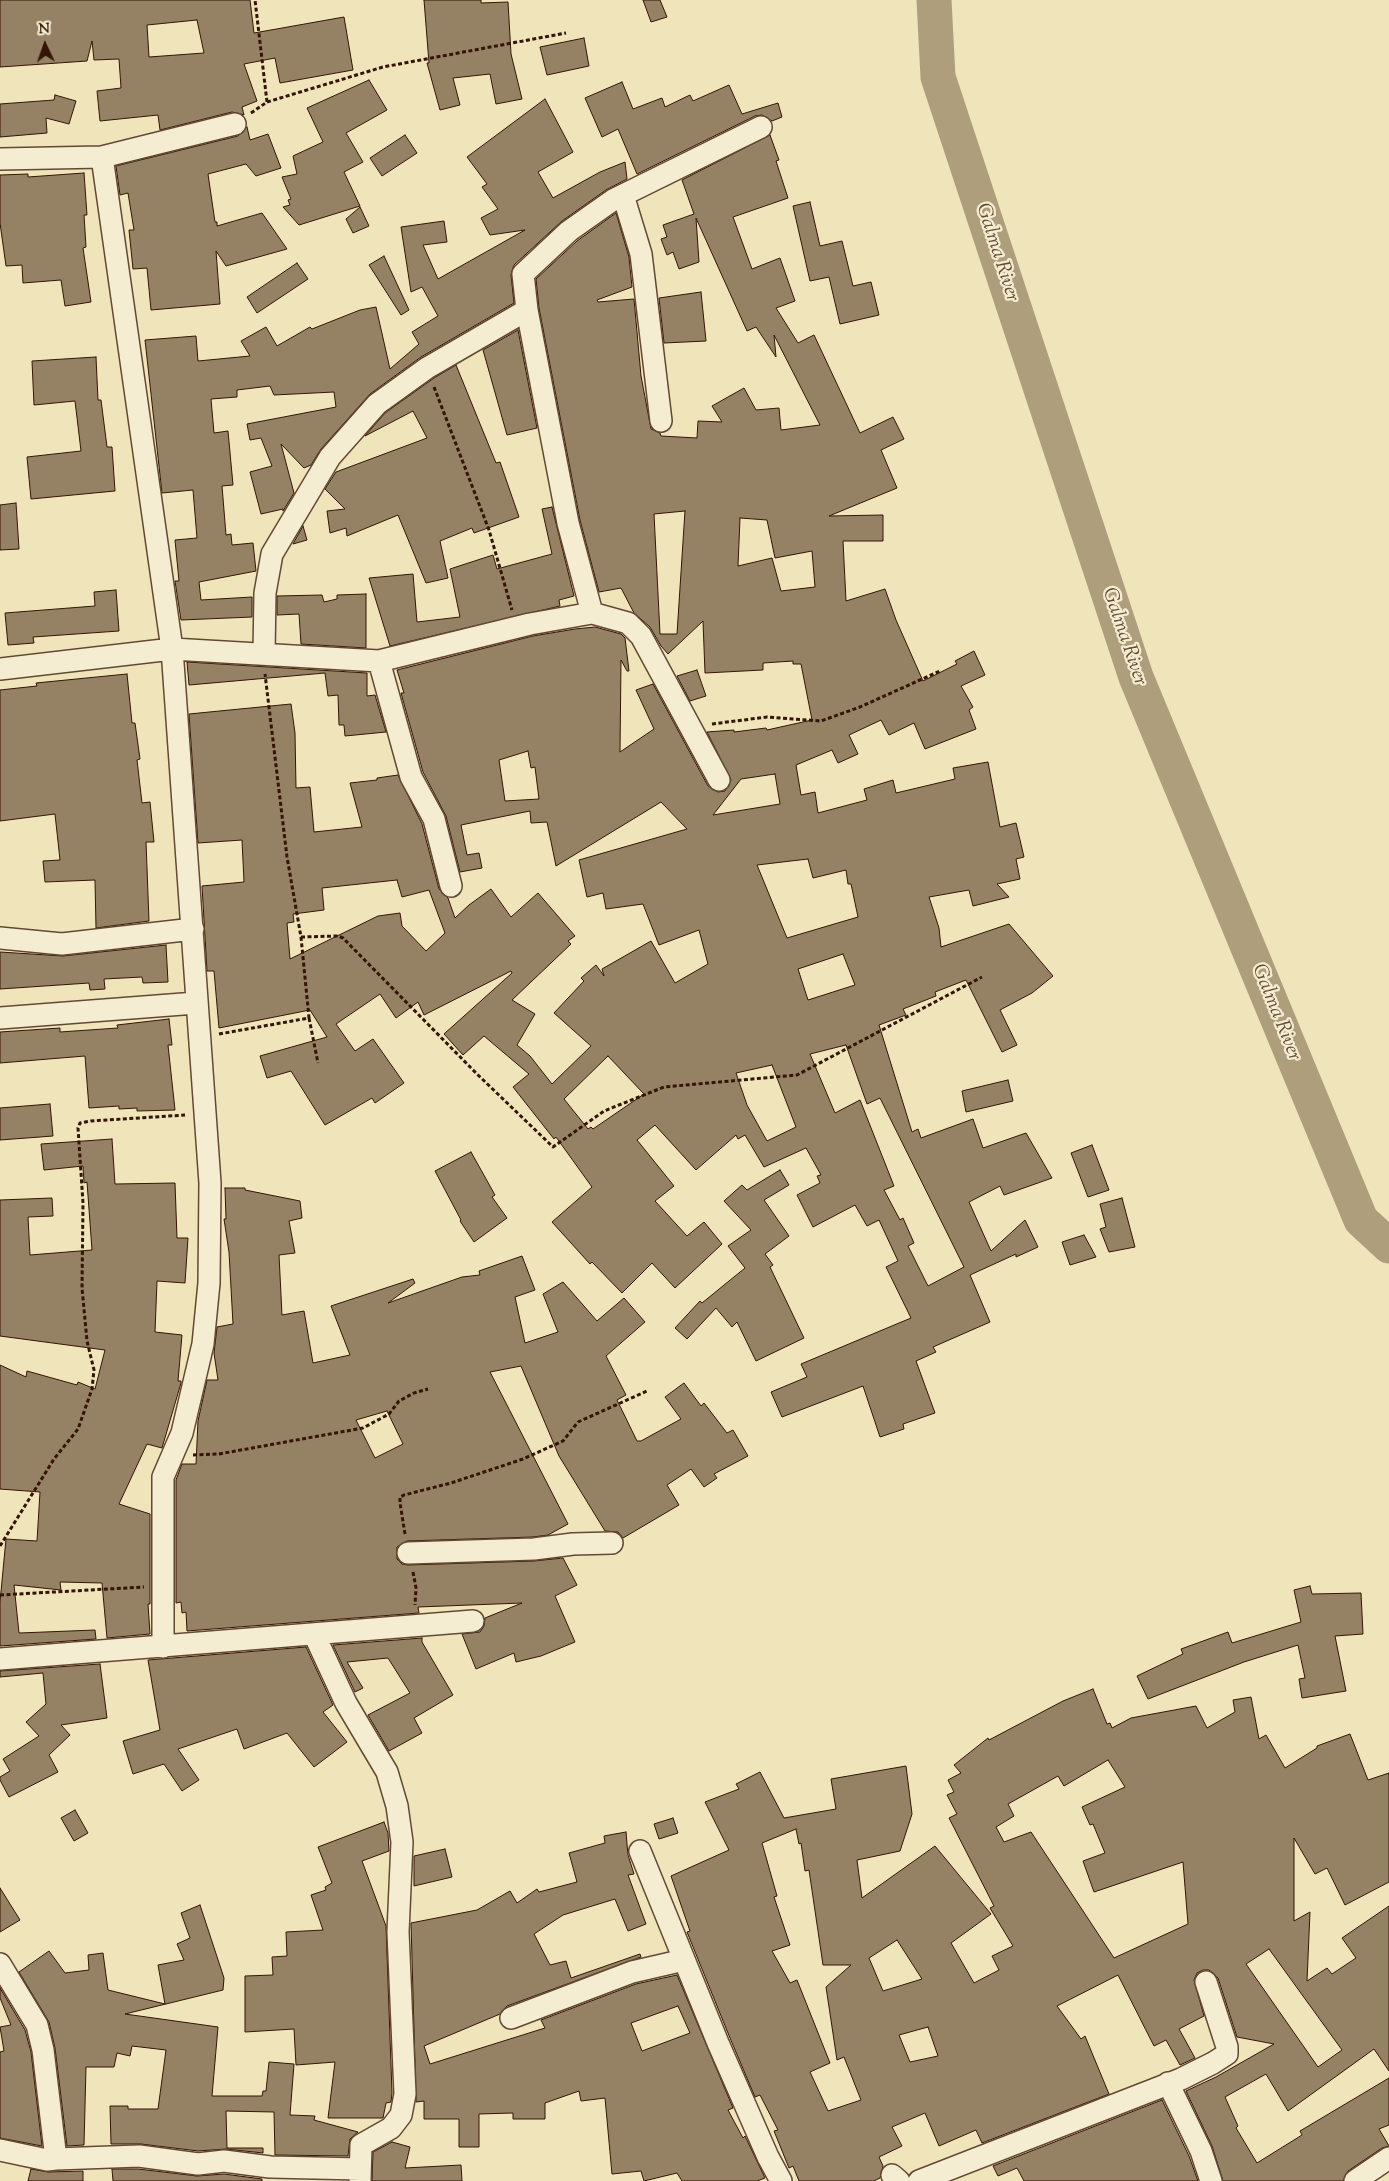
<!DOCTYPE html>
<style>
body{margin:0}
#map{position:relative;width:1389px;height:2181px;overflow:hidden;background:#efe4ba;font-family:"Sorts Mill Goudy",serif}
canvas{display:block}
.north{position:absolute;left:20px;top:20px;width:50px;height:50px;-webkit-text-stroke:4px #f5edd2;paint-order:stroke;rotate:357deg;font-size:14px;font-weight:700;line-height:20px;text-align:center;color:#341505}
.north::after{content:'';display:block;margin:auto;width:18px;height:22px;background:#341505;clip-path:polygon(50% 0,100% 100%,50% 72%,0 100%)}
</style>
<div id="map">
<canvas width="1389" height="2181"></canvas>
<div class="north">N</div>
</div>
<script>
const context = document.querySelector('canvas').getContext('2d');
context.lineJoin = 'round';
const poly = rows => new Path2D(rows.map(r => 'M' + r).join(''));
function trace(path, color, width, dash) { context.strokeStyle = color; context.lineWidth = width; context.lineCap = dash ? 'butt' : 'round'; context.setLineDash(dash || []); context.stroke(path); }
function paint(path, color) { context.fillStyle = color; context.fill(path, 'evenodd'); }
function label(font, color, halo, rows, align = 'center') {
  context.font = font + ' "Sorts Mill Goudy",serif'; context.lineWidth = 4.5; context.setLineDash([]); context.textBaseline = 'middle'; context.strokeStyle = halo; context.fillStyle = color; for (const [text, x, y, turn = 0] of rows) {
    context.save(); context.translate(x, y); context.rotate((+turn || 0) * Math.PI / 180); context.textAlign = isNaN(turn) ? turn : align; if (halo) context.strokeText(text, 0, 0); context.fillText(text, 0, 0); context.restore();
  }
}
trace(poly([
 [934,0,938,77,1136,677,1361,1220,1389,1246]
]), '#af9e7c', 35);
const building = poly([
 [0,0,250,0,254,33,344,17,353,70,280,83,275,58,244,64,257,101,242,107,244,115,232,112,160,130,158,115,100,121,97,91,121,88,119,59,94,60,92,41,87,61,0,67,0,0],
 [197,20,204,53,149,57,147,25,197,20],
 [424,0,481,0,481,3,508,2,511,54,522,99,496,104,490,74,453,78,460,105,440,110,427,63,429,63,424,0],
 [643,0,660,0,667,17,651,22,643,0],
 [584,38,589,66,547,75,540,47,584,38],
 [369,80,387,110,346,133,363,162,344,172,360,206,299,225,283,207,290,205,288,200,291,199,282,177,297,174,293,156,323,142,307,108,369,80],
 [622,82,633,109,662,98,665,107,690,95,693,101,729,85,742,114,778,103,782,117,772,121,762,115,755,116,637,174,618,129,602,137,585,98,622,82],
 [55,95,76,101,69,124,46,118,47,133,0,137,0,104,54,100,55,95],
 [545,99,573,152,538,172,553,198,600,172,625,162,627,179,606,190,562,221,514,265,511,275,514,303,421,357,370,394,321,449,311,465,304,468,281,444,294,493,283,511,283,509,261,514,250,472,272,466,261,438,250,440,247,424,336,407,334,392,274,395,270,386,237,390,237,397,211,399,214,433,228,431,233,485,222,486,226,535,231,534,232,545,253,543,256,571,199,582,201,600,252,597,252,617,181,620,175,581,179,581,175,540,197,538,193,490,162,493,145,340,196,336,198,361,250,356,241,341,266,327,277,346,310,327,312,329,360,310,376,307,390,369,419,344,412,332,438,316,422,287,411,292,401,227,444,221,447,242,423,245,438,279,525,230,490,235,481,218,498,209,482,187,487,184,467,157,545,99],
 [247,127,250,140,268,134,281,168,256,176,246,164,208,174,215,222,217,222,217,226,262,213,287,249,226,266,216,251,220,304,151,310,147,268,133,269,129,230,134,230,128,193,120,195,116,166,238,136,247,127],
 [405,135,417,153,382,176,370,158,405,135],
 [770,135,779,160,776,161,788,198,733,217,752,269,780,258,795,301,776,308,798,343,814,335,860,433,893,417,904,439,881,450,897,488,829,516,883,515,883,541,843,541,846,601,885,589,896,620,923,681,957,664,955,661,974,651,985,675,961,686,973,707,969,710,976,729,925,749,914,723,889,735,881,720,849,735,858,754,838,763,832,750,796,765,801,795,815,792,818,813,867,800,864,789,893,780,896,793,955,779,953,768,988,762,1000,827,1016,823,1024,857,1016,859,1020,879,997,884,1009,897,973,906,969,890,929,897,939,928,941,947,1009,924,1053,976,1032,993,1000,1010,1017,1045,1002,1052,966,980,935,992,936,996,903,1009,906,1015,879,1025,912,1132,918,1129,921,1138,973,1119,983,1148,1026,1133,1052,1178,1004,1195,1000,1186,969,1202,991,1251,1025,1220,1038,1247,1016,1257,1016,1254,970,1275,990,1322,933,1347,936,1352,916,1361,935,1413,903,1424,904,1429,880,1437,863,1386,782,1417,771,1392,807,1377,801,1364,911,1318,886,1267,898,1261,879,1220,867,1226,855,1205,813,1227,797,1195,820,1183,817,1176,821,1175,806,1148,764,1167,745,1135,738,1139,736,1135,696,1170,655,1125,637,1140,674,1186,655,1201,687,1236,704,1222,722,1244,675,1288,652,1263,622,1293,592,1262,590,1264,552,1222,592,1187,556,1137,554,1139,513,1087,529,1074,484,1036,463,1055,444,1034,512,973,511,971,424,1015,418,1002,396,1018,380,994,336,1024,355,1051,373,1039,404,1083,375,1103,372,1098,325,1125,291,1071,267,1078,260,1056,327,1037,310,1010,219,1028,214,971,207,971,202,886,244,882,242,840,198,843,189,714,291,704,295,733,296,788,310,787,314,832,362,827,350,783,377,780,377,778,398,775,422,824,439,889,448,898,455,918,469,905,491,889,511,917,538,893,575,936,568,941,571,944,512,1000,535,1014,517,1045,530,1056,552,1084,591,1046,554,1013,584,981,581,978,596,965,604,976,602,969,651,941,675,983,708,964,699,930,659,945,643,904,606,909,603,893,587,897,579,860,687,829,661,802,556,866,547,822,531,823,530,811,461,825,467,855,479,853,482,868,460,872,446,816,423,772,401,693,404,693,397,670,533,636,575,629,595,627,621,634,625,638,629,671,627,671,621,660,620,752,654,729,636,690,653,684,708,786,718,792,725,791,731,780,707,732,734,730,734,732,766,728,767,730,812,720,801,664,793,664,793,661,763,663,763,670,705,673,703,621,668,654,661,646,650,627,634,613,621,588,599,592,580,520,539,308,536,279,577,241,616,213,629,257,632,287,597,300,598,302,634,299,641,376,651,429,660,433,661,436,697,438,698,421,722,422,712,406,744,388,756,410,779,408,781,430,820,425,774,335,776,357,756,327,747,331,696,218,699,262,679,269,673,252,667,255,661,239,667,237,663,225,694,214,682,180,770,135],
 [685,511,677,634,660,634,654,514,685,511],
 [740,518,767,520,775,558,812,551,815,587,781,591,772,558,738,566,740,518],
 [528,751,531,768,535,767,539,799,505,801,499,760,528,751],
 [775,774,780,804,713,815,741,779,775,774],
 [808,859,813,878,846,870,848,884,851,884,858,917,787,938,757,865,808,859],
 [397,880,402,897,429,890,445,933,426,951,402,926,400,913,378,916,290,959,287,923,294,922,293,914,324,910,322,888,397,880],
 [843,954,855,985,808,1000,798,969,843,954],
 [846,1045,867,1104,880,1098,964,1267,928,1286,908,1246,914,1243,903,1218,900,1220,884,1190,894,1186,860,1100,835,1113,810,1054,846,1045],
 [608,1056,644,1094,593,1129,591,1127,588,1129,564,1099,608,1056],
 [772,1065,796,1127,767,1141,747,1105,736,1073,772,1065],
 [84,173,87,215,84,215,86,247,83,248,91,302,65,306,61,280,23,283,22,265,6,266,0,223,0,175,28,174,28,177,84,173],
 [810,202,820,246,842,241,853,286,871,282,879,315,840,324,829,277,810,281,793,206,810,202],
 [360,207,369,226,353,233,346,219,360,207],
 [384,256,409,310,401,315,369,265,384,256],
 [297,263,308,279,257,313,247,297,297,263],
 [701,292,706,341,664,343,659,298,701,292],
 [518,330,537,428,507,435,483,350,518,330],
 [96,357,98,400,101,400,107,447,112,447,115,491,31,499,27,457,81,451,75,401,34,405,32,361,96,357],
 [456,365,496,463,500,462,519,517,474,533,472,528,440,541,448,578,426,583,398,515,347,536,346,528,330,533,327,511,345,509,325,489,336,472,427,438,413,411,365,436,385,413,434,378,456,365],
 [16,503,19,549,0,550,0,505,16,503],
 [552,507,574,596,559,600,560,606,390,646,369,578,413,574,417,622,460,617,450,569,493,555,497,569,552,554,542,509,552,507],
 [303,526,307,540,293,544,303,526],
 [116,590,119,631,33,637,34,643,8,645,5,613,95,606,94,592,116,590],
 [366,594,366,648,301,644,299,614,277,615,277,596,322,595,324,602,337,599,337,595,366,594],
 [187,662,367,673,367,696,375,695,386,732,345,736,344,725,339,725,338,695,328,696,325,673,189,685,187,662],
 [697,670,706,696,690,701,677,676,697,670],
 [127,674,132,723,135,723,140,759,137,760,142,803,150,802,154,842,146,842,149,921,96,928,95,880,45,882,43,861,60,860,55,814,0,821,0,690,37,686,36,683,127,674],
 [166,945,168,982,143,983,142,977,104,979,105,989,90,990,89,983,0,989,0,952,63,956,166,945],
 [169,1019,172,1045,168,1045,175,1110,137,1111,137,1108,119,1109,119,1106,89,1108,85,1056,0,1063,0,1032,60,1028,60,1032,118,1028,117,1025,169,1019],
 [1008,1080,1013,1101,966,1112,962,1091,1008,1080],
 [50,1104,53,1136,0,1140,0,1108,50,1104],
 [112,1139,115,1184,175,1183,177,1238,188,1238,185,1283,157,1281,155,1332,182,1335,178,1381,181,1381,181,1383,162,1448,147,1444,119,1504,150,1514,150,1604,148,1604,150,1634,107,1638,102,1583,60,1582,61,1590,14,1585,19,1633,95,1630,96,1639,0,1646,0,1602,6,1539,37,1541,40,1492,0,1489,0,1365,26,1377,27,1371,77,1385,78,1382,95,1389,105,1350,0,1336,0,1200,52,1198,53,1216,28,1217,30,1255,92,1250,87,1182,84,1183,83,1166,44,1170,41,1144,112,1139],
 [1092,1145,1109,1190,1088,1197,1071,1153,1092,1145],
 [471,1152,495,1195,492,1197,507,1218,474,1242,460,1221,461,1220,435,1171,471,1152],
 [780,1170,789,1185,764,1200,789,1236,765,1254,773,1265,770,1267,804,1338,756,1361,737,1322,732,1327,716,1308,687,1339,675,1328,700,1301,702,1303,745,1268,728,1246,751,1230,724,1201,742,1185,747,1190,780,1170],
 [225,1188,245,1188,245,1190,300,1201,302,1218,289,1221,295,1253,279,1255,282,1315,304,1311,313,1363,350,1355,331,1306,413,1279,415,1283,388,1303,462,1277,480,1275,479,1271,522,1256,535,1290,515,1297,525,1343,558,1332,543,1294,563,1282,597,1321,624,1298,645,1322,606,1356,626,1395,617,1400,637,1441,641,1441,681,1419,665,1397,684,1383,701,1406,704,1403,727,1433,733,1430,748,1456,714,1474,717,1478,704,1487,691,1469,667,1485,679,1505,623,1538,618,1532,605,1531,559,1456,521,1366,490,1372,568,1524,548,1535,533,1537,407,1541,397,1547,397,1559,402,1564,408,1565,534,1561,563,1558,577,1585,555,1596,575,1642,541,1656,516,1662,514,1653,476,1669,462,1634,480,1632,484,1626,485,1618,522,1603,418,1607,419,1613,187,1631,186,1612,182,1613,181,1602,176,1603,176,1480,182,1464,196,1464,198,1421,207,1380,218,1380,214,1353,217,1327,233,1324,229,1252,224,1219,226,1219,225,1188],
 [387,1411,403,1444,375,1458,356,1420,387,1411],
 [1122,1198,1135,1247,1109,1252,1100,1229,1106,1227,1100,1204,1122,1198],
 [1084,1235,1096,1257,1070,1265,1062,1242,1084,1235],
 [1310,1586,1312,1594,1361,1593,1363,1634,1335,1636,1346,1691,1302,1698,1299,1679,1305,1678,1298,1645,1244,1662,1148,1699,1137,1676,1183,1654,1181,1649,1228,1632,1232,1643,1301,1622,1294,1590,1310,1586],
 [422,1638,422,1642,453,1695,414,1718,422,1733,389,1751,368,1715,410,1693,388,1658,347,1662,363,1688,355,1692,333,1645,422,1638],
 [306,1647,333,1705,323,1712,347,1742,314,1767,287,1733,244,1749,237,1729,178,1749,199,1780,182,1791,164,1764,133,1774,123,1741,160,1730,148,1660,306,1647],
 [100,1664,107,1718,61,1725,70,1735,49,1755,58,1772,9,1797,0,1780,0,1777,10,1771,3,1759,39,1736,26,1722,46,1704,43,1673,0,1677,0,1671,100,1664],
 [1093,1689,1107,1724,1110,1723,1112,1728,1131,1718,1196,1706,1207,1728,1235,1712,1233,1700,1251,1697,1259,1739,1266,1735,1285,1768,1317,1748,1317,1746,1350,1734,1368,1780,1389,1773,1389,1882,1345,1905,1327,1868,1315,1874,1294,1838,1294,1921,1310,1912,1307,1981,1327,1968,1332,1974,1356,1958,1342,1938,1389,1906,1389,2071,1374,2049,1288,2111,1266,2074,1225,2097,1238,2126,1236,2128,1257,2163,1302,2135,1300,2131,1389,2078,1389,2125,1379,2129,1389,2146,1382,2148,1348,2171,1343,2181,1223,2181,1212,2146,1186,2091,1216,2077,1274,2044,1237,2037,1218,1978,1209,1970,1203,1970,1197,1973,1194,1980,1204,2016,1179,2029,1195,2058,1180,2065,1166,2040,1154,2046,1118,1975,1057,2006,1081,2039,1085,2036,1109,2094,982,2143,976,2130,939,2146,925,2113,892,2127,902,2146,879,2157,883,2166,880,2178,874,2181,799,2181,793,2166,789,2168,774,2131,778,2130,760,2095,755,2097,730,2038,687,1932,690,1931,671,1876,729,1850,705,1802,739,1789,736,1784,760,1772,784,1818,836,1809,831,1779,906,1766,912,1814,900,1851,857,1860,862,1898,935,1846,991,1914,951,1943,974,1983,999,1970,992,1956,1013,1946,990,1908,994,1906,949,1818,957,1814,947,1795,954,1792,948,1780,961,1773,954,1765,988,1738,989,1740,1063,1701,1093,1689],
 [1108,1760,1125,1787,1082,1807,1090,1825,1093,1824,1105,1853,1083,1861,1094,1892,1183,1862,1188,1924,1114,1958,1031,1832,1004,1842,996,1827,1014,1816,1008,1804,1058,1776,1064,1786,1108,1760],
 [796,1829,799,1844,801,1843,805,1871,809,1870,823,1965,851,1965,826,1987,837,2060,844,2057,861,2100,828,2111,810,2072,830,2063,797,1980,790,1983,772,1951,790,1945,774,1897,777,1896,762,1843,796,1829],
 [897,1940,922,1979,883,1991,869,1958,897,1940],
 [1269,1949,1342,2050,1318,2067,1246,1964,1269,1949],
 [928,2027,938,2056,910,2062,899,2035,928,2027],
 [75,1810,88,1833,74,1841,61,1818,75,1810],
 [673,1818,678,1833,659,1839,654,1824,673,1818],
 [384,1822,388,1833,389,1851,362,1861,386,1926,392,2093,391,2102,386,2103,383,2118,328,2118,335,2062,296,2065,294,2029,245,2032,245,1976,273,1975,272,1957,287,1956,286,1932,323,1930,311,1895,326,1890,325,1887,332,1883,318,1847,384,1822],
 [626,1832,628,1855,634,1874,628,1875,646,1924,628,1931,615,1899,563,1915,534,1934,550,1965,566,1961,571,1978,640,1954,641,1957,507,2006,500,2014,424,2046,430,2064,545,2028,541,2020,636,1984,677,1975,733,2108,728,2110,743,2138,745,2136,765,2178,757,2181,682,2181,677,2173,644,2181,641,2171,612,2174,605,2098,581,2101,579,2091,545,2103,545,2119,513,2119,513,2113,479,2114,479,2147,459,2147,459,2119,424,2119,424,2101,416,2102,411,1923,477,1910,510,1891,517,1903,537,1889,539,1892,577,1882,569,1853,605,1843,604,1836,626,1832],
 [678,2006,690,2033,642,2051,631,2023,678,2006],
 [445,1849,452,1877,414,1886,414,1856,445,1849],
 [0,1888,20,1920,0,1932,0,1888],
 [200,1905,224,1978,223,1990,125,2014,218,2027,212,2096,262,2096,263,2091,266,2091,269,2062,294,2064,290,2115,315,2116,314,2120,358,2132,350,2139,348,2156,275,2155,274,2112,226,2111,227,2148,263,2148,263,2153,226,2149,198,2151,141,2144,111,2144,110,2106,128,2106,128,2109,158,2109,166,2050,132,2046,130,2056,117,2053,114,2067,86,2067,84,2145,67,2146,55,2048,49,2022,19,1972,49,1951,65,1973,89,1970,88,1955,103,1953,108,1990,165,2004,158,1965,184,1960,177,1944,190,1938,181,1913,200,1905],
 [0,1988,25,2030,31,2052,42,2146,0,2138,0,2052,4,2051,0,2027,11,2025,0,1998,0,1988],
 [1162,2100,1189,2156,1198,2181,1024,2181,1017,2168,998,2176,993,2166,1162,2100],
 [392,2142,410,2147,405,2168,461,2165,462,2181,372,2181,373,2152,392,2142],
 [31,2169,48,2172,83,2171,83,2181,28,2181,31,2169],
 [112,2169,138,2169,197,2176,224,2174,262,2179,262,2181,113,2181,112,2169]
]);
paint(building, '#958163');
trace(building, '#341505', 1);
const street = poly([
 [102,157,172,649,210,1183,209,1283,203,1344,182,1433,163,1477,163,1647],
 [0,159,102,157,235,124],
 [623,195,641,254,661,421],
 [527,310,523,274,569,231,613,200,761,127],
 [264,653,265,593,272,554,330,457,377,404,427,368,527,310,568,523,592,613],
 [379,661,411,777,434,819,451,886],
 [0,669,172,649,379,661,530,624,592,613,628,623,641,636,719,780],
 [0,938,62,944,193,929],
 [0,1018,196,1003],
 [408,1553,534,1549,573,1544,612,1543],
 [314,1634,346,1703,387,1772,397,1806,402,1842,398,1932,405,2094,401,2115,391,2128,361,2145,360,2181],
 [0,1659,473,1621],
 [640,1851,718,2043,768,2157,781,2181],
 [0,1964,37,2025,43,2050,56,2159,139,2156,198,2164,224,2161,270,2167,360,2169],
 [511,2018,632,1972,684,1960],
 [1168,2083,1201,2151,1211,2181],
 [0,2150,47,2160,56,2159],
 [892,2175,899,2181],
 [919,2181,1181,2079,1213,2063,1227,2054,1227,2047,1206,1982],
 [1355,2181,1389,2158]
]);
trace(street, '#634932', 24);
trace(poly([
 [267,102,383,67,566,33],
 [251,113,267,102,255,0],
 [434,387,489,530,512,610],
 [712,724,767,717,821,721,860,707,940,671],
 [301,937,338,936,343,938,478,1075,553,1147,604,1111,664,1087,797,1075,982,977],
 [309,1018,318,1063],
 [219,1034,309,1018,301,937,287,857,265,674],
 [193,1455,219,1454,363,1428,389,1414,399,1401,414,1393,428,1389],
 [405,1534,400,1503,400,1497,404,1495,451,1483,523,1459,563,1441,578,1422,647,1391],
 [0,1546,54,1459,78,1429,92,1389,94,1370,87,1341,82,1288,83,1203,78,1128,80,1123,91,1121,185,1115],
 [413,1572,416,1588,415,1605],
 [0,1595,144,1587]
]), '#341505', 3, [4, 2.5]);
trace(street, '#f5edd2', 21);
label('italic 20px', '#654c35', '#f5edd2', [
 ["Galma River",996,253,72],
 ["Galma River",1123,637,71],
 ["Galma River",1275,1013,68]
]);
</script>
